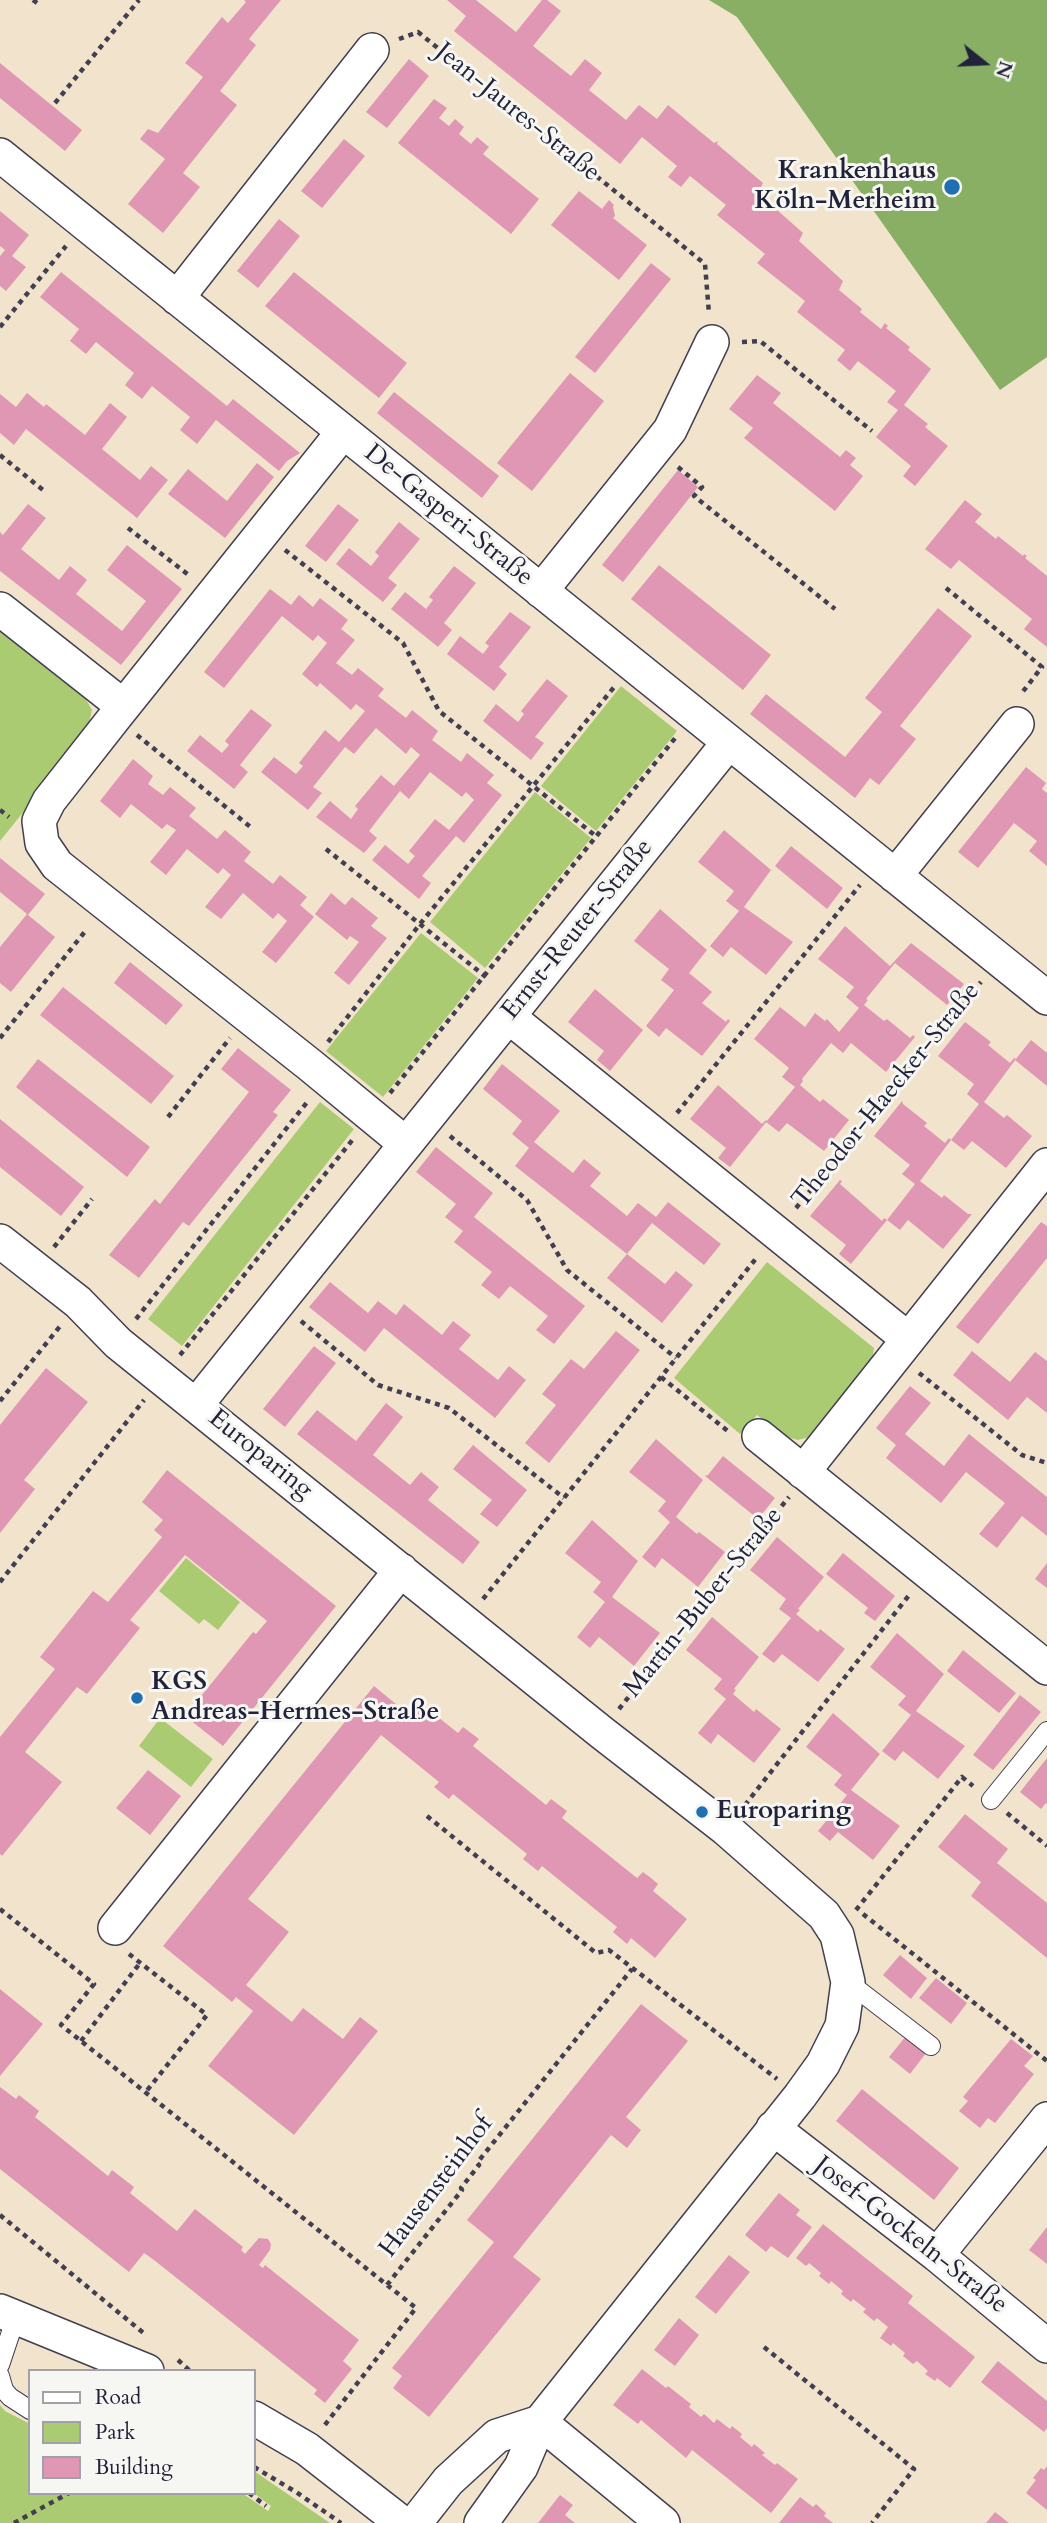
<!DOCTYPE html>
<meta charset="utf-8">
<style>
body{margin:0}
#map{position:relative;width:1047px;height:2523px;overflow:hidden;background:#f2e4cc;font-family:Cardo,serif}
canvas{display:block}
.legend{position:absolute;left:28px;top:2369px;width:228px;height:126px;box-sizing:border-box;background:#f6f6f2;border:2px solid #a1a1a9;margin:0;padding:9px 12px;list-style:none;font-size:21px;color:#22223b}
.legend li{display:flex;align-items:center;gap:14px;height:35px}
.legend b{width:35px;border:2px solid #a1a1a9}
.north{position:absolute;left:949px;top:28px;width:70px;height:70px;-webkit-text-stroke:5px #f6f6f2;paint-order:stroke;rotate:108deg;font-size:19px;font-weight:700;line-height:28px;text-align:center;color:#22223b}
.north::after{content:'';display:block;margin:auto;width:24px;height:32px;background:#22223b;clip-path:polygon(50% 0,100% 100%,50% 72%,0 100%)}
</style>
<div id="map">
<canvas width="1047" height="2523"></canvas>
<ul class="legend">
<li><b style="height:9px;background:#fff"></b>Road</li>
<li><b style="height:19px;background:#abcb72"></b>Park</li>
<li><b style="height:19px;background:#df97b4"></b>Building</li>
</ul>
<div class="north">N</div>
</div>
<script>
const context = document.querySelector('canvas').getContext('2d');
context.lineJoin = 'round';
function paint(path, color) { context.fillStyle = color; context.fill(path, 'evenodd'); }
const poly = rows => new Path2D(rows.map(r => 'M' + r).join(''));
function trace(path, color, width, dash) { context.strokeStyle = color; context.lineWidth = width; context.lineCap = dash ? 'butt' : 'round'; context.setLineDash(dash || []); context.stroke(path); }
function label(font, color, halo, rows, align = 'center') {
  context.font = font + ' Cardo,serif'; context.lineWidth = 6; context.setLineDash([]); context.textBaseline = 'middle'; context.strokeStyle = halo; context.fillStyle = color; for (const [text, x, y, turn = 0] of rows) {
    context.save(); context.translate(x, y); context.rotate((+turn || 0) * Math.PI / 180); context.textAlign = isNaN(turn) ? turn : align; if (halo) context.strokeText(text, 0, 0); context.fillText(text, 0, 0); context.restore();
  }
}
paint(poly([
 [4,627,80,689,92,710,87,733,0,841,0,631],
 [621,686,677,731,596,831,541,786],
 [535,792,591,838,485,968,430,922],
 [421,933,478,978,383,1097,326,1051],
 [320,1102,354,1129,182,1346,148,1319],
 [767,1262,874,1348,872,1362,813,1436,798,1440,783,1436,757,1415,740,1434,674,1378],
 [186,1558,240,1602,218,1630,204,1619,199,1624,159,1591],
 [160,1718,213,1759,191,1787,139,1746],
 [0,2405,5,2411,30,2424,30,2493,242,2493,268,2511,271,2506,254,2493,254,2471,330,2523,0,2523]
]), '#abcb72');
paint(poly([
 [709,0,1047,0,1047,357,1000,390,737,17]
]), '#88af64');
paint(poly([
 [244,0,281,0,249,39,256,45,220,91,237,105,183,173,200,187,163,233,128,204,165,159,140,139,148,129,158,133,203,77,185,63,222,17,228,23,246,2],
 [447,0,476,0,516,32,542,0,547,0,561,11,533,46,571,76,585,59,602,73,589,90,626,120,639,105,657,119,668,105,714,143,718,141,717,144,763,183,758,193,803,233,799,241,843,281,839,290,862,309,860,312,881,329,885,323,888,326,886,328,910,347,908,350,931,369,904,405,928,424,925,427,948,446,915,486,903,476,911,466,876,437,898,410,887,402,896,391,858,361,850,371,837,360,845,350,797,312,805,301,757,263,765,254,717,215,726,205,690,176,681,187,668,177,677,166,642,137,620,164,454,31,466,16],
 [409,59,429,76,387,128,366,112],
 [0,63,82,130,65,151,0,98],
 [434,99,447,108,439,118,449,126,455,119,464,127,459,134,471,144,477,137,489,147,483,154,539,199,511,234,398,143],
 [344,139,365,156,322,208,301,191],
 [579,191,602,209,609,200,614,205,613,207,615,216,613,218,647,245,619,280,551,225],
 [0,211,29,235,12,256,26,267,6,291,0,286,0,256,5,250,0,246],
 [279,219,300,236,258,288,237,271],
 [651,263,671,279,595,373,575,357],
 [61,272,227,406,233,399,300,453,287,461,279,471,216,420,197,444,180,430,190,417,152,386,142,399,125,385,134,373,96,342,86,354,70,341,79,329,40,297],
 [294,272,407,363,379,398,265,306],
 [570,373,604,401,532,491,497,463],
 [757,375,781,393,773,403,840,457,846,450,856,458,850,465,863,476,835,511,744,438,753,428,729,409],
 [394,392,499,476,482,498,377,413],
 [27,393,44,407,46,404,85,435,110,403,127,417,102,449,140,480,151,466,168,480,137,518,26,429,14,445,0,433,0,394,16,407],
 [257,463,274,477,225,538,168,494,188,469,227,501],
 [678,470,698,487,623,582,602,565],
 [965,500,982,514,975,522,996,539,998,536,1023,556,1024,554,1027,556,1025,558,1047,576,1047,647,1024,629,1032,619,996,590,959,560,951,569,925,549],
 [28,504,46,518,21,549,59,580,70,566,87,580,76,594,122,631,146,601,107,570,127,545,182,589,121,665,0,571,0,532,3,535],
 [338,504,359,520,326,562,305,546],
 [399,522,420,539,388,578,397,585,383,602,336,564,349,548,371,566,379,556,375,552],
 [659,565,771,655,743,690,631,599],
 [454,566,476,583,444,623,452,630,438,647,391,609,405,592,426,609,433,600,429,597],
 [270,589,291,605,299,595,313,607,320,598,348,620,341,629,355,640,336,663,352,675,358,668,384,689,378,696,406,718,412,710,438,731,432,740,461,762,467,753,494,775,487,783,502,795,464,843,456,836,422,876,431,883,419,899,372,860,385,845,408,864,415,856,409,851,435,819,449,830,474,800,466,792,462,797,430,772,409,799,400,791,369,831,377,838,364,853,316,817,330,801,351,819,358,809,355,806,381,775,394,786,420,755,411,747,406,754,376,728,354,754,345,747,313,787,322,793,308,810,261,772,274,757,296,774,303,766,299,763,325,730,339,742,365,711,356,704,351,710,320,683,317,687,302,674,327,643,318,635,313,641,282,616,224,688,204,672],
 [938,608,972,636,900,726,916,739,879,785,870,778,855,798,750,714,766,694,845,757,882,712,865,698],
 [510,612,531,627,499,667,507,674,494,691,447,654,460,636,483,654,489,646,485,643],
 [547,679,568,696,535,737,544,743,531,760,483,721,496,704,518,722,524,714,521,711],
 [251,709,272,725,240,765,248,772,234,789,187,751,200,735,222,753,229,745,225,741],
 [133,759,153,776,148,784,163,795,170,787,196,808,189,816,217,839,225,830,251,852,244,861,273,884,280,875,307,897,300,905,314,917,276,963,262,952,287,921,278,913,273,919,243,893,221,919,205,907,231,875,223,868,218,874,187,849,166,875,150,862,176,830,167,824,162,829,131,804,120,818,100,801],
 [1026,767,1046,783,1042,789,1047,793,1047,866,1029,851,1037,841,1014,823,978,868,958,852],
 [724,830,771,870,744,907,793,942,766,975,731,947,723,957,710,946,739,911,726,901,734,891,698,862],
 [791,846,843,888,827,909,775,866],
 [0,858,45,894,28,915,55,937,11,992,0,983,0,947,27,914,0,892],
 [331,893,345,905,352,897,378,918,371,926,387,938,349,985,334,973,359,942,350,936,347,940,315,914],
 [660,909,707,950,689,973,712,992,702,1003,726,1022,728,1019,730,1021,702,1056,666,1028,659,1037,646,1026,674,990,661,980,669,969,634,941],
 [845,926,890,966,911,943,964,984,947,1005,895,963,866,999,868,1000,864,1005,884,1021,887,1019,910,1038,913,1035,915,1037,886,1072,851,1043,843,1053,831,1043,802,1079,803,1081,800,1085,820,1102,823,1099,849,1120,824,1151,787,1123,779,1132,766,1122,795,1087,782,1077,789,1068,754,1039,780,1007,805,1027,815,1013,825,1021,827,1019,839,1032,859,1008,846,997,854,987,818,959],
 [130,962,183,1005,166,1025,114,983],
 [63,987,174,1076,151,1104,40,1015],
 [595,989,643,1030,610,1071,597,1060,604,1051,568,1022],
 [965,1022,991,1042,988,1045,1010,1063,1014,1058,1016,1059,984,1102,1004,1118,1007,1115,1032,1136,1006,1168,972,1141,964,1150,951,1140,920,1181,942,1198,944,1195,968,1214,972,1214,943,1249,908,1220,900,1230,887,1220,851,1264,839,1254,846,1245,810,1216,840,1180,842,1181,840,1184,882,1221,884,1218,887,1220,915,1184,902,1174,910,1165,874,1136,902,1101,903,1104,927,1123,924,1126,945,1143,949,1138,951,1140,979,1104,967,1094,974,1084,938,1056],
 [1031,1040,1047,1053,1047,1086,1015,1060],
 [238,1048,291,1090,273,1112,278,1115,189,1226,183,1222,139,1278,109,1255,155,1199,160,1204,249,1092,221,1069],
 [38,1059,150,1147,127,1177,16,1087],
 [502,1064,560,1111,534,1142,573,1173,584,1159,601,1173,590,1186,627,1216,638,1203,656,1217,668,1202,721,1244,704,1265,652,1223,627,1254,515,1166,529,1148,512,1134,522,1121,483,1089],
 [718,1085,762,1124,766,1120,767,1121,730,1167,718,1158,726,1148,690,1119],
 [0,1119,84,1187,61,1216,0,1167],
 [436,1147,493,1193,474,1217,585,1306,554,1344,536,1330,548,1316,510,1286,499,1299,481,1285,492,1272,454,1242,463,1231,445,1217,456,1204,416,1172],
 [1041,1222,1047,1226,1047,1258,978,1344,956,1327],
 [627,1254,665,1284,676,1271,693,1285,662,1323,607,1278],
 [330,1282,368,1313,378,1301,396,1315,404,1304,442,1335,453,1321,471,1335,459,1349,498,1380,509,1366,526,1380,495,1418,384,1328,365,1352,309,1307],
 [616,1331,640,1350,549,1463,525,1443,556,1405,542,1394,571,1359,584,1369],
 [314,1346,336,1363,285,1427,263,1409],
 [972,1351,1010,1382,1035,1352,1047,1361,1047,1413,1027,1397,1008,1420,953,1375],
 [46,1368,88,1402,24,1480,35,1489,0,1533,0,1425],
 [910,1386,931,1403,905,1434,944,1466,969,1434,1047,1497,1047,1536,1022,1516,997,1548,979,1534,1005,1503,966,1472,941,1503,886,1458,896,1445,876,1428],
 [386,1403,403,1417,373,1455,410,1485,421,1472,439,1487,428,1500,480,1542,463,1564,297,1434,317,1410,356,1441],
 [656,1439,703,1480,676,1517,697,1534,699,1532,725,1552,698,1587,662,1558,655,1568,642,1557,670,1522,658,1511,666,1501,629,1472],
 [473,1445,527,1490,497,1527,480,1514,492,1500,453,1469],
 [723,1456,775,1498,758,1519,705,1476,708,1475],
 [167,1470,336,1606,223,1746,185,1716,253,1632,256,1634,267,1621,185,1555,130,1620,140,1628,87,1694,77,1687,25,1752,62,1782,2,1856,0,1854,0,1737,55,1669,40,1657,93,1591,108,1602,162,1537,154,1530,163,1520,142,1502],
 [592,1520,638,1561,612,1597,660,1633,634,1666,599,1637,590,1648,577,1637,605,1602,593,1592,601,1582,565,1553],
 [777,1537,824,1577,798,1609,800,1610,796,1614,818,1632,820,1629,845,1649,818,1682,782,1654,774,1663,762,1654,791,1618,779,1609,786,1599,750,1570],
 [843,1553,895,1596,875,1621,864,1613,868,1608,826,1574],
 [1047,1563,1047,1588,1035,1579],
 [712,1617,759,1657,734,1689,736,1690,733,1694,754,1712,756,1709,781,1729,754,1763,718,1734,711,1744,698,1733,726,1699,714,1689,722,1679,686,1650],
 [897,1633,944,1674,916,1711,965,1746,938,1779,903,1751,895,1761,882,1751,911,1715,898,1705,906,1696,870,1667],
 [963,1650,1016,1693,999,1713,947,1671],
 [374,1686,408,1714,418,1701,458,1733,463,1727,479,1739,473,1746,546,1805,551,1799,567,1811,562,1818,637,1878,643,1872,651,1878,658,1884,653,1891,687,1919,655,1958,631,1938,627,1944,613,1932,617,1927,542,1866,538,1871,523,1859,527,1854,453,1794,449,1799,434,1787,439,1782,381,1735,248,1899,289,1932,246,1985,292,2022,303,2008,343,2039,360,2017,378,2031,294,2135,208,2066,253,2011,236,1997,232,2002,163,1946],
 [1020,1695,1041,1712,993,1770,973,1755],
 [833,1713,880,1754,851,1790,900,1826,873,1860,838,1832,830,1841,818,1831,847,1795,834,1785,842,1775,806,1747],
 [1047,1758,1047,1804,1046,1803,1041,1809,1020,1792],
 [148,1770,181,1796,150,1835,116,1808],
 [965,1814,1008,1849,997,1863,1047,1903,1047,1958,971,1896,981,1882,938,1847],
 [900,1955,927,1978,911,1999,883,1975],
 [936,1978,967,2003,951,2024,919,1998],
 [0,1989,43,2024,0,2076],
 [641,2004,688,2041,626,2117,641,2130,627,2148,611,2135,513,2257,541,2279,429,2417,393,2388,402,2376,392,2368,494,2242,467,2220],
 [906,2036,926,2053,910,2074,889,2057],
 [1011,2039,1033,2056,1024,2066,1034,2074,995,2123,988,2118,980,2128,959,2111,968,2101,963,2097],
 [0,2087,16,2099,19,2095,39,2111,35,2117,108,2176,112,2170,134,2187,130,2193,177,2231,195,2209,243,2247,241,2250,245,2254,259,2238,268,2239,271,2244,270,2250,259,2265,263,2268,265,2265,359,2340,343,2361,352,2369,325,2403,314,2394,317,2390,154,2260,144,2253,129,2272,0,2169],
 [862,2089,959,2168,934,2200,836,2121],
 [779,2193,800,2210,796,2215,812,2227,788,2258,771,2246,766,2252,745,2235],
 [823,2224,913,2296,908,2303,975,2357,950,2388,937,2378,935,2381,925,2374,928,2371,917,2361,913,2364,903,2356,905,2353,893,2343,891,2346,880,2338,888,2327,877,2318,874,2321,863,2312,866,2309,853,2299,851,2302,841,2294,843,2291,831,2281,829,2284,819,2276,821,2273,809,2263,806,2266,796,2258],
 [1047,2227,1047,2264,1029,2250],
 [729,2255,750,2272,716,2314,695,2297],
 [679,2318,699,2335,675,2366,654,2350],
 [998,2361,1047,2401,1047,2428,1044,2432,981,2382],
 [642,2369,666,2388,668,2386,691,2404,689,2407,701,2417,704,2414,714,2423,717,2419,730,2429,732,2426,742,2434,740,2437,752,2447,754,2444,765,2453,762,2455,775,2465,777,2463,798,2479,771,2513,692,2450,686,2458,641,2420,638,2424,613,2405],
 [1047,2466,1047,2510,1026,2493,1036,2480,1033,2478,1041,2468,1044,2470],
 [560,2495,573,2505,565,2515,575,2523,538,2523],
 [800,2497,813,2507,816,2504,826,2513,824,2516,833,2523,779,2523],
 [995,2512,1009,2523,986,2523]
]), '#df97b4');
const service = poly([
 [991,1800,1047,1731],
 [848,1982,931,2046],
 [0,2365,16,2317],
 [0,2376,4,2390,10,2397,30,2410]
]);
const minor = poly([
 [0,155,1047,998],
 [177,298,372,50],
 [343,432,115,717,49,801,39,821,42,843,57,865,310,1065,406,1144],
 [541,591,670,430,712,342],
 [0,609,123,706],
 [895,876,1017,724],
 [509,1017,908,1339],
 [0,1241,78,1302,118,1343,601,1732,726,1829,824,1915,837,1935,848,1982,842,2026,823,2064,800,2096,540,2422,521,2467,481,2523],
 [197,1404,729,742],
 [759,1436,1047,1668],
 [803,1472,1047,1165],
 [115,1928,401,1570],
 [773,2128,937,2255,1047,2346],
 [937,2255,1047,2119],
 [0,2311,147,2371],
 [254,2418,307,2449,402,2523],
 [540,2422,663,2523],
 [415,2523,448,2481,497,2436,540,2422]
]);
trace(service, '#413f51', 20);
trace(minor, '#413f51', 36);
trace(poly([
 [33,0,37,3],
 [399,39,418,32,705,264,709,314],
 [55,103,139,0],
 [0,327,66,246],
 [742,342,760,341,872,431],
 [0,455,43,490],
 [678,467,702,487,694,496,835,609],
 [128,528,190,576],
 [285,550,403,643,439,711,597,837],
 [946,588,1042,667,1021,694],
 [137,735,253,829],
 [0,810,9,817],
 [326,849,486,977],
 [0,1038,87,929],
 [328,1042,420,924,615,686],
 [390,1093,676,737],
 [677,1113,860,885],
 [168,1117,230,1038],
 [450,1136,527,1200,567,1270,676,1358],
 [796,1208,981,982],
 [54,1247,92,1199],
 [136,1319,308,1101],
 [301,1321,378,1385,449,1408,564,1498],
 [180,1355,354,1138],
 [919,1373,1022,1455,1047,1463],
 [661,1377,729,1432],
 [0,1401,61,1325],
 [0,1582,144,1400],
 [483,1599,758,1256],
 [619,1709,789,1497],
 [745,1805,910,1594],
 [1007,1813,1047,1846],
 [427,1816,596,1953,609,1950,777,2079],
 [0,1909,94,1984,61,2025,416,2308,324,2426],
 [856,1910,962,1777,973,1786],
 [863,1914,1047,2061],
 [129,1954,207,2015,145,2093],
 [81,2041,140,1963],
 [0,2215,146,2335],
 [387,2285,462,2190,461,2188,479,2165,477,2163,632,1969],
 [764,2347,914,2469,872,2523],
 [178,2360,190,2371],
 [254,2467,296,2492,341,2523],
 [249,2493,266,2506],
 [14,2523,69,2493]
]), '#413f51', 4.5, [5, 5]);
trace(service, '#fff', 18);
trace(minor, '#fff', 33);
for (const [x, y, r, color] of [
 [952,187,9,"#1f6fb2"],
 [137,1698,7,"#1f6fb2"],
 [702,1812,7,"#1f6fb2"]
]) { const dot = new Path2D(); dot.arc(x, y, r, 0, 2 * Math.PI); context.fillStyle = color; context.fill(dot); trace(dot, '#f6f6f2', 2.5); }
label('26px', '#22223b', '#f6f6f2', [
 ["Jean-Jaures-Straße",517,113,39],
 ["De-Gasperi-Straße",448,516,39],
 ["Ernst-Reuter-Straße",578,930,-51],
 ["Theodor-Haecker-Straße",887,1096,-51],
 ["Europaring",260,1455,39],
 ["Martin-Buber-Straße",704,1603,-51],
 ["Hausensteinhof",437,2187,-53],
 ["Josef-Gockeln-Straße",910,2236,38]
]);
label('bold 26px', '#22223b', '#f6f6f2', [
 ["Krankenhaus",936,172,"right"],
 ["Köln-Merheim",936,202,"right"],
 ["KGS",151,1683],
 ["Andreas-Hermes-Straße",151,1713],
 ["Europaring",716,1812]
], 'left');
</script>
